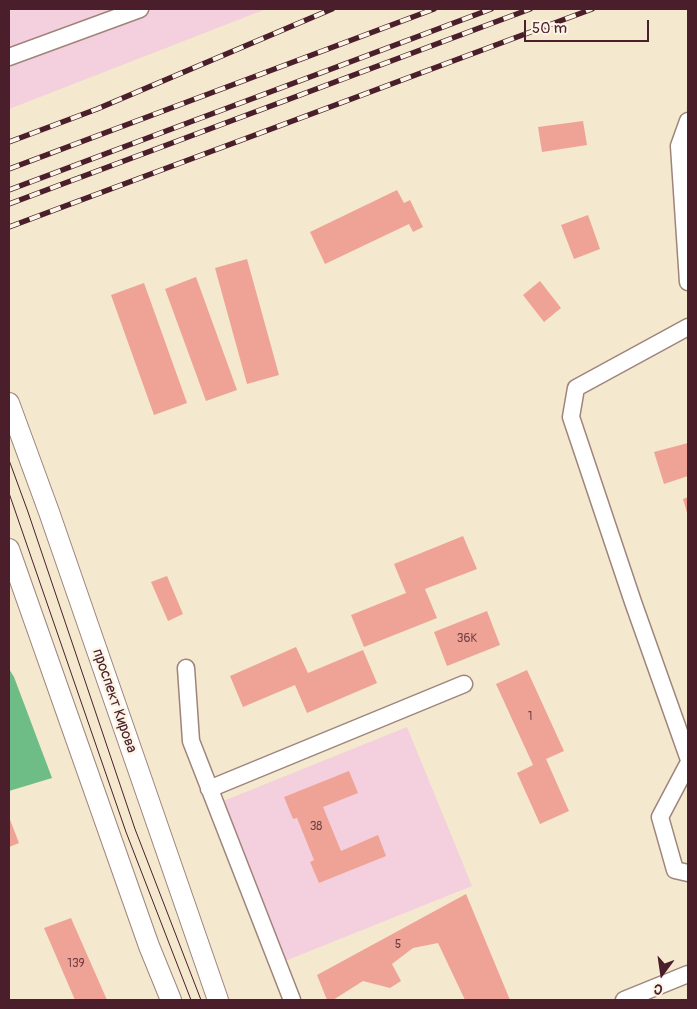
<!DOCTYPE html>
<meta charset="utf-8">
<style>
body{margin:0}
#map{position:relative;width:697px;height:1009px;overflow:hidden;background:#f4e8ce;font-family:Pangolin,sans-serif}
canvas{display:block}
.frame{position:absolute;inset:0;border:10px solid #4a1f2b;pointer-events:none}
.north{position:absolute;left:637px;top:949px;width:50px;height:50px;-webkit-text-stroke:4px #fcf5e5;paint-order:stroke;rotate:194deg;font-size:14px;font-weight:700;line-height:20px;text-align:center;color:#4a1f2b}
.north::after{content:'';display:block;margin:auto;width:18px;height:22px;background:#4a1f2b;clip-path:polygon(50% 0,100% 100%,50% 72%,0 100%)}
.scale{position:absolute;left:524px;top:20px;width:125px;height:22px;box-sizing:border-box;border:2px solid #4a1f2b;border-top:0;padding-left:6px;font-size:15px;line-height:18px;white-space:nowrap;color:#4a1f2b;-webkit-text-stroke:4px #fcf5e5;paint-order:stroke}
</style>
<div id="map">
<canvas width="697" height="1009"></canvas>
<div class="frame"></div>
<div class="north">С</div>
<div class="scale">50 m</div>
</div>
<script>
const context = document.querySelector('canvas').getContext('2d');
context.lineJoin = 'round';
function paint(path, color) { context.fillStyle = color; context.fill(path, 'evenodd'); }
const poly = rows => new Path2D(rows.map(r => 'M' + r).join(''));
function trace(path, color, width, dash) { context.strokeStyle = color; context.lineWidth = width; context.lineCap = dash ? 'butt' : 'round'; context.setLineDash(dash || []); context.stroke(path); }
function label(font, color, halo, rows, align = 'center') {
  context.font = font + ' Pangolin,sans-serif'; context.lineWidth = 5; context.setLineDash([]); context.textBaseline = 'middle'; context.strokeStyle = halo; context.fillStyle = color; for (const [text, x, y, turn = 0] of rows) {
    context.save(); context.translate(x, y); context.rotate((+turn || 0) * Math.PI / 180); context.textAlign = isNaN(turn) ? turn : align; if (halo) context.strokeText(text, 0, 0); context.fillText(text, 0, 0); context.restore();
  }
}
paint(poly([
 [9,9,266,9,9,109],
 [407,727,472,886,275,965,211,806]
]), '#f4cfdd');
paint(poly([
 [9,669,14,677,52,778,9,791]
]), '#6ebc86');
paint(poly([
 [583,121,587,145,542,152,538,127],
 [397,190,404,203,410,200,423,227,413,232,409,224,325,264,310,232],
 [588,215,600,249,574,259,561,225],
 [247,259,279,375,247,384,215,268],
 [196,277,237,390,206,401,165,289],
 [540,281,561,308,544,322,523,295],
 [144,283,187,403,154,415,111,295],
 [688,443,688,476,664,484,654,452],
 [688,497,688,516,683,499],
 [463,536,477,569,425,589,437,618,364,647,351,615,406,593,394,564],
 [167,576,183,614,168,621,151,582],
 [487,611,500,645,447,666,434,632],
 [296,647,308,673,363,650,377,683,307,713,295,685,243,707,230,676],
 [527,670,564,751,546,759,569,811,540,824,517,773,533,765,496,684],
 [349,771,358,793,323,807,341,851,378,835,386,856,319,883,310,862,314,860,297,818,293,819,284,797],
 [9,817,19,843,9,847],
 [466,894,510,1000,465,1000,438,943,413,948,392,964,401,981,390,988,363,981,333,1000,327,1000,317,975],
 [71,918,107,1000,75,1000,44,928]
]), '#efa396');
const minor = poly([
 [9,57,140,9],
 [688,121,679,146,688,282],
 [688,327,576,388,571,417,633,602,688,757],
 [186,668,191,741,292,1000],
 [688,764,660,817,675,870,688,873],
 [209,789,464,684],
 [624,1000,688,974]
]);
const major = poly([
 [9,403,49,512,218,1000],
 [9,549,149,946,171,1000]
]);
trace(minor, '#9f847c', 19);
trace(major, '#9f847c', 22);
trace(minor, '#fff', 16);
trace(major, '#fff', 20);
trace(poly([
 [9,460,28,512,135,829,201,1000],
 [9,493,126,832,191,1000]
]), '#4a1f2b', 1);
const rail = poly([
 [9,142,97,109,332,9],
 [9,169,434,9],
 [9,190,491,9],
 [9,204,530,9],
 [9,227,592,9]
]);
trace(rail, '#4a1f2b', 5.5);
trace(rail, '#fcf5e5', 4, [11]);
label('12px', '#734046', null, [
 ["36К",467,639],
 ["1",530,717],
 ["38",316,827],
 ["5",398,945],
 ["139",76,964]
]);
label('15px', '#4a1f2b', '#fcf5e5', [
 ["проспект Кирова",114,701,71]
]);
</script>
